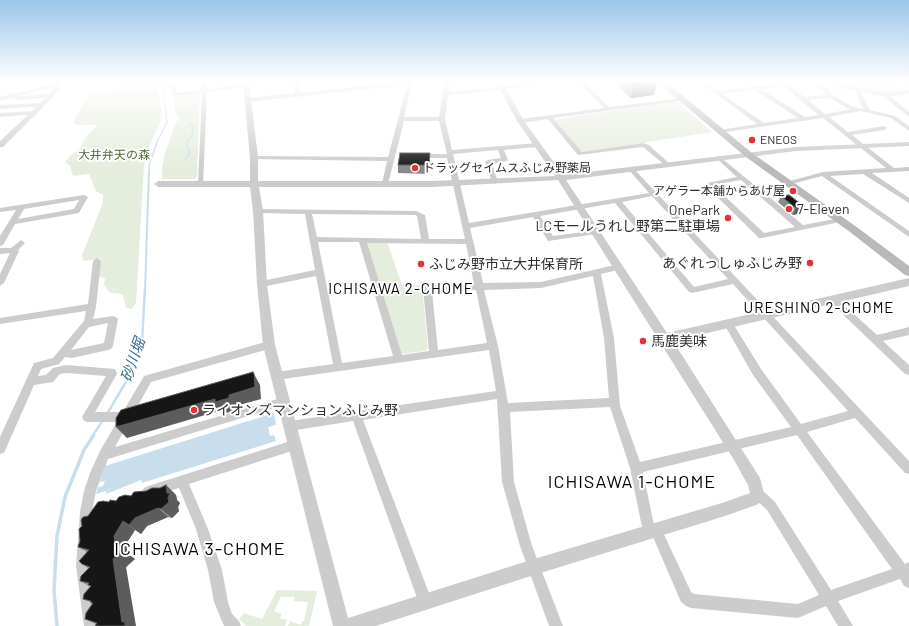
<!DOCTYPE html>
<meta charset="utf-8">
<style>
body{margin:0}
canvas{display:block;background:#fff}
</style>
<canvas width="909" height="626"></canvas>
<script>
const context = document.querySelector('canvas').getContext('2d');
context.lineJoin = 'round';
function paint(path, color) { context.fillStyle = color; context.fill(path, 'evenodd'); }
const poly = rows => new Path2D(rows.map(r => 'M' + r).join(''));
function trace(path, color, width, dash) { context.strokeStyle = color; context.lineWidth = width; context.lineCap = dash ? 'butt' : 'round'; context.setLineDash(dash || []); context.stroke(path); }
function label(font, color, halo, rows, align = 'center') {
  context.font = font + ' Barlow,"Noto Sans JP",sans-serif'; context.lineWidth = 4; context.setLineDash([]); context.textBaseline = 'middle'; context.strokeStyle = halo; context.fillStyle = color; for (const [text, x, y, turn = 0] of rows) {
    context.save(); context.translate(x, y); context.rotate((+turn || 0) * Math.PI / 180); context.textAlign = isNaN(turn) ? turn : align; if (halo) context.strokeText(text, 0, 0); context.fillText(text, 0, 0); context.restore();
  }
}
paint(poly([
 [120,81,156,81,162,114,161,120,148,149,144,166,136,303,132,309,126,308,123,295,117,293,110,293,104,285,105,278,99,277,101,259,83,261,82,255,103,203,103,195,96,191,89,174,73,176,70,166,65,162,72,154,81,148,85,138,97,125,76,125,73,122,91,93,112,92,119,89],
 [837,81,886,81,903,91,883,93,847,87],
 [200,92,197,177,194,179,162,179,162,167,165,153,176,122,179,120,178,115,175,114,174,97],
 [675,102,678,102,712,132,584,152,581,151,555,120,556,119],
 [368,242,387,242,402,285,422,285,428,348,425,351,400,354,366,245],
 [277,590,317,591,309,626,288,626,290,621,301,625,302,621,304,621,308,602,294,601,294,597,281,597,274,611,282,614,280,618,287,620,285,626,246,626,239,619,244,613,262,619]
]), '#e5eddc');
paint(poly([
 [274,413,276,425,268,427,270,436,274,435,276,441,142,483,141,480,106,494,106,491,96,494,98,487,103,486,105,481,100,482,105,466]
]), '#c8deed');
trace(poly([
 [185,159,190,153,186,143,192,136,193,126,189,124],
 [149,173,149,166,157,142,167,122,162,81]
]), '#c8deed', 1.5);
trace(poly([
 [145,289,149,172]
]), '#c8deed', 2);
trace(poly([
 [107,414,130,375,142,342,145,288],
 [92,437,103,420]
]), '#c8deed', 2.5);
trace(poly([
 [57,626,54,590,57,536,65,497,84,450,93,436]
]), '#c8deed', 3.5);
paint(poly([
 [169,81,175,81,177,93,202,90,202,81,208,81,207,89,246,83,249,85,246,87,207,92,203,185,199,185,198,184,202,93,173,96,169,81],
 [294,81,300,81,300,93,407,81,428,81,412,84,404,117,439,117,445,81,451,81,449,92,503,87,504,88,501,90,448,95,445,119,452,150,537,143,540,145,537,147,504,150,508,160,507,161,492,164,498,182,495,184,492,182,485,162,488,160,501,158,498,150,453,154,469,223,649,193,629,170,630,169,634,169,909,461,909,474,905,473,855,418,807,432,905,564,909,562,909,588,904,586,900,579,838,601,853,626,838,626,826,606,798,618,691,608,686,606,681,602,653,537,649,538,645,536,643,532,630,468,610,407,510,412,514,482,532,546,563,626,549,626,520,546,502,482,497,399,363,420,432,601,430,606,425,608,420,606,353,421,290,431,286,429,285,426,286,423,290,421,496,391,489,350,276,380,272,379,271,376,272,373,276,372,333,364,316,276,262,287,258,284,262,281,315,270,305,214,258,213,254,211,258,209,416,211,425,215,429,239,465,239,447,158,418,158,415,156,418,154,447,154,439,121,404,121,388,184,385,186,382,184,387,161,252,159,251,158,254,156,388,157,407,85,248,102,245,100,248,98,294,93,294,81],
 [652,196,728,279,694,287,622,202,652,196],
 [615,203,689,292,692,293,733,284,848,411,801,424,761,369,732,322,729,321,726,322,724,324,753,375,791,427,640,462,620,406,614,338,601,274,622,269,623,267,622,265,619,264,541,282,483,283,470,228,533,217,548,241,596,234,600,232,599,230,553,236,540,216,615,203],
 [312,214,415,215,417,216,421,239,317,237,312,214],
 [318,242,359,242,393,356,342,363,318,242],
 [367,243,466,244,474,284,427,285,423,288,429,351,402,355,367,243],
 [593,276,604,338,609,398,508,403,498,346,484,290,541,288,593,276],
 [476,290,487,343,438,350,432,291,476,290],
 [797,435,892,569,831,590,775,502,761,489,757,487,753,489,751,493,753,497,767,510,819,595,798,604,694,594,691,592,660,526,656,524,654,525,643,472,797,435],
 [578,81,583,81,609,107,683,98,684,99,681,101,553,118,582,152,643,143,649,145,670,164,670,166,666,166,643,147,578,155,548,119,521,123,518,121,521,119,604,108,578,81],
 [699,81,705,81,719,91,780,83,779,81,809,81,789,85,805,97,827,95,813,81,818,81,833,95,851,106,863,109,855,91,842,88,833,81,839,81,846,86,885,93,909,90,909,94,890,96,909,112,909,117,883,96,861,92,870,110,895,116,909,126,909,131,891,118,861,111,829,117,848,132,884,126,887,128,884,130,852,135,894,168,909,167,909,171,872,173,909,198,909,203,863,174,830,176,909,231,909,237,822,176,788,185,786,184,786,182,823,172,886,168,823,118,718,133,717,132,720,130,757,124,699,81],
 [784,86,800,100,819,115,805,117,761,89,784,86],
 [755,90,798,118,764,123,722,94,755,90],
 [830,98,847,108,852,109,825,114,808,100,830,98],
 [903,81,909,81,909,86,907,85,903,81],
 [60,82,62,83,62,85,0,101,0,97,60,82],
 [51,94,53,95,53,97,18,100,15,98,18,96,51,94],
 [42,103,44,104,44,106,0,109,0,105,42,103],
 [35,111,37,112,37,114,0,117,0,113,35,111],
 [719,156,803,225,840,218,844,220,840,222,762,238,759,238,705,185,707,183,737,177,717,159,717,157,719,156],
 [741,180,795,227,764,233,713,185,741,180],
 [84,195,88,197,79,213,15,224,3,245,0,246,0,236,16,210,0,212,0,208,84,195],
 [79,200,74,209,18,219,24,209,79,200],
 [21,240,25,243,18,250,19,251,4,283,0,286,0,274,10,253,0,254,0,248,11,248,21,240],
 [97,258,101,261,96,307,93,319,113,316,116,317,118,319,113,346,111,349,108,350,72,358,65,357,59,364,41,369,38,376,46,375,53,368,66,365,115,369,117,374,95,412,123,412,144,376,269,341,272,342,274,345,272,348,269,349,151,382,115,447,284,397,288,398,289,401,288,404,284,405,108,459,96,491,92,512,90,566,98,626,84,626,76,566,80,512,84,491,90,473,100,451,117,422,87,422,83,420,82,417,106,376,66,373,60,374,53,382,34,385,4,453,0,454,0,437,34,363,53,358,84,321,86,311,0,324,0,318,88,304,93,261,97,258],
 [108,323,104,343,71,350,89,327,108,323],
 [833,297,836,298,877,335,909,327,909,335,883,341,909,365,909,375,905,374,830,302,829,300,830,298,833,297],
 [294,440,298,441,300,445,298,449,189,484,208,529,222,570,228,602,232,614,239,621,241,626,224,626,214,602,208,570,196,529,179,488,148,498,144,496,142,492,144,488,148,486,294,440]
]), '#ccc');
paint(poly([
 [58,81,64,81,53,97,3,147,0,147,0,141,49,95,58,81],
 [243,81,249,81,258,158,258,181,432,181,555,176,517,121,495,81,501,81,504,86,534,81,553,81,506,89,524,121,563,175,796,147,909,142,909,146,796,151,566,180,667,333,909,278,909,286,673,341,760,478,764,493,761,502,756,505,725,516,534,575,376,626,333,626,263,345,257,284,253,211,250,187,158,187,154,184,158,181,250,181,250,158,243,81],
 [558,180,734,460,748,485,750,493,725,502,534,559,348,618,275,345,267,284,263,211,259,187,432,187,558,180]
]), '#ccc');
paint(poly([
 [656,81,665,81,752,153,858,228,909,266,909,276,905,275,850,232,746,157,656,81]
]), '#b9b9b9');
paint(poly([
 [614,81,653,81,654,95,631,98,614,83],
 [430,162,429,174,398,173,398,165],
 [781,196,805,207,801,213,793,215,778,202],
 [166,485,176,495,177,500,180,503,178,507,179,511,172,518,168,517,147,526,141,534,135,530,126,544,128,554,135,559,126,567,96,624,85,619,93,603,83,599,91,587,80,581,88,568,82,564,87,552,78,547,88,516,109,502,116,501,146,491,160,488]
]), '#8a8a8a');
paint(poly([
 [657,84,654,95,631,98,634,87],
 [430,153,430,162,429,174,429,165],
 [805,207,801,213,793,215,796,208],
 [254,374,260,385,261,399,236,406,236,410,223,414,221,411,212,413,127,438,116,427],
 [166,485,176,495,177,500,180,503,178,507,179,511,172,518,161,509,168,498],
 [158,508,168,517,147,526,141,534,129,525,135,518],
 [123,521,135,530,126,544,128,554,135,559,126,567,136,626,125,626,122,622,113,559,116,550,114,536]
]), '#5c5c5c');
const building = poly([
 [627,81,653,81,657,84,634,87,627,81],
 [400,153,430,153,429,165,398,165,400,153],
 [789,195,805,207,796,208,781,196,789,195],
 [253,372,254,374,255,387,229,395,229,398,215,402,215,399,204,402,116,427,116,418,121,410,253,372],
 [166,485,167,493,170,493,168,498,169,502,161,509,158,508,135,518,129,525,123,521,114,536,116,550,123,551,113,559,122,622,125,622,125,626,95,626,97,623,85,619,86,613,93,603,91,603,91,601,83,599,84,594,91,586,88,585,89,583,80,581,81,576,90,567,82,564,79,561,89,550,78,547,80,541,79,529,82,526,81,520,83,517,88,516,98,502,103,501,109,502,110,500,116,501,119,497,125,495,131,496,134,492,146,491,152,488,160,488,166,485]
]);
paint(building, '#161616');
trace(building, '#5c5c5c', 1);
const sky = context.createLinearGradient(0, 0, 0, 169);
sky.addColorStop(0, '#9bc5ea');
sky.addColorStop(0.48, '#fff');
sky.addColorStop(1, '#ffffff00');
context.fillStyle = sky;
context.fillRect(0, 0, 909, 169);
for (const [x, y, r, color] of [
 [752,140,4,"#ea2d37"],
 [415,168,4,"#ea2d37"],
 [793,191,4,"#ea2d37"],
 [789,209,4,"#ea2d37"],
 [728,218,4,"#ea2d37"],
 [810,263,4,"#ea2d37"],
 [421,264,4,"#ea2d37"],
 [643,341,4,"#ea2d37"],
 [194,410,4,"#ea2d37"]
]) { const dot = new Path2D(); dot.arc(x, y, r, 0, 2 * Math.PI); context.fillStyle = color; context.fill(dot); trace(dot, '#fff', 1.5); }
label('12px', '#2f2f2f', '#fff', [
 ["ENEOS",760,140],
 ["ドラッグセイムスふじみ野薬局",423,168],
 ["アゲラー本舗からあげ屋",785,191,"right"]
], 'left');
label('12px', '#516c3b', '#fff', [
 ["大井弁天の森",114,155]
]);
label('14px', '#2f2f2f', '#fff', [
 ["7-Eleven",797,209],
 ["OnePark",720,210,"right"],
 ["LCモールうれし野第二駐車場",720,226,"right"],
 ["あぐれっしゅふじみ野",802,263,"right"],
 ["ふじみ野市立大井保育所",429,264],
 ["馬鹿美味",651,341],
 ["ライオンズマンションふじみ野",202,410]
], 'left');
context.letterSpacing = '1px';
label('15px', '#000', '#fff', [
 ["ICHISAWA 2-CHOME",401,289],
 ["URESHINO 2-CHOME",819,308]
]);
context.letterSpacing = '0px';
label('italic 15px', '#3a6f94', '#fff', [
 ["砂川堀",133,360,-71]
]);
context.letterSpacing = '1px';
label('18px', '#000', '#fff', [
 ["ICHISAWA 1-CHOME",632,482],
 ["ICHISAWA 3-CHOME",200,549]
]);
context.letterSpacing = '0px';
</script>
